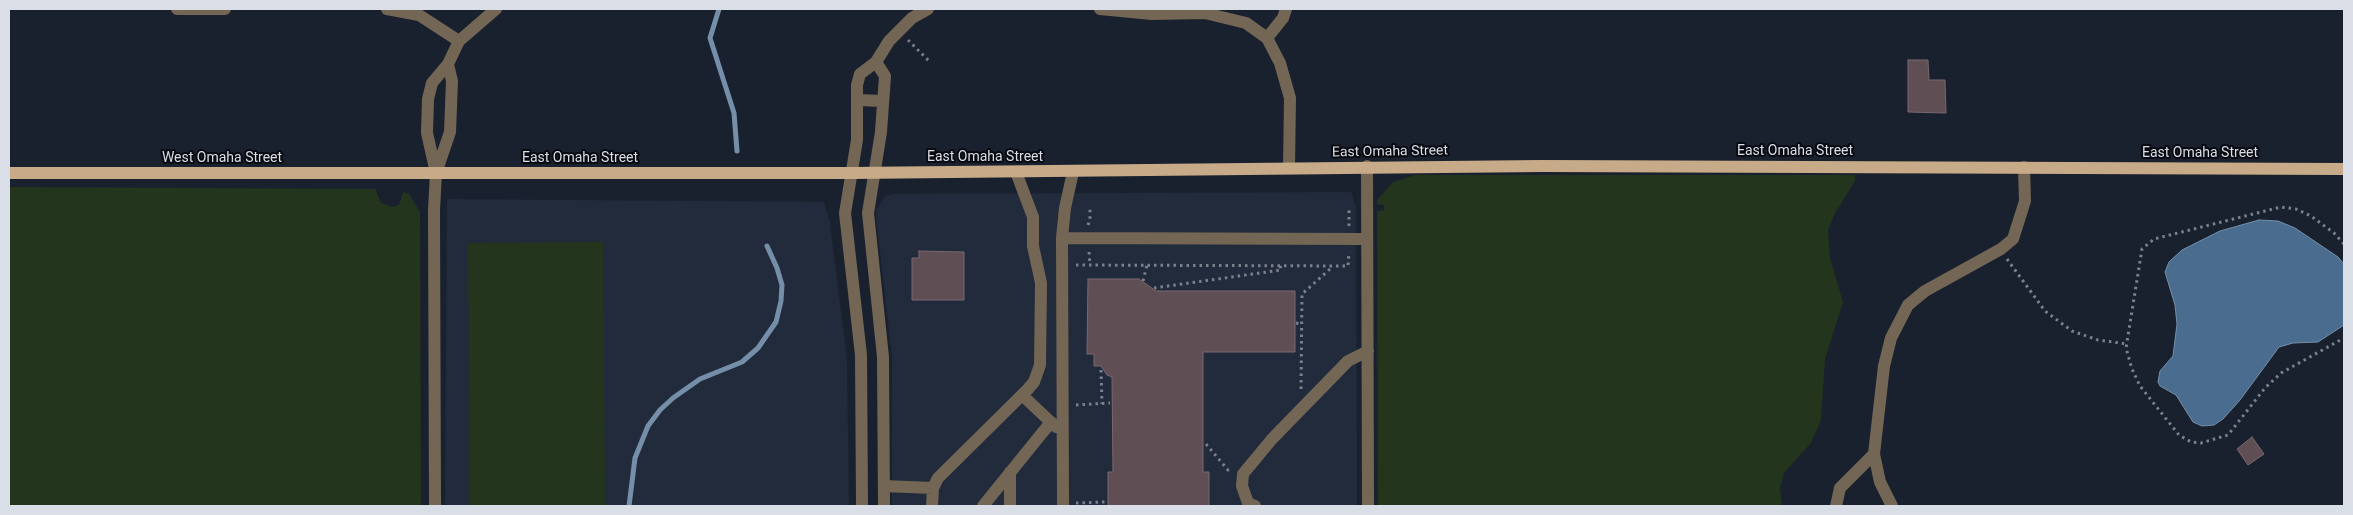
<!DOCTYPE html>
<style>
body{margin:0}
#map{position:relative;width:2353px;height:515px;overflow:hidden;background:#1a212e;font-family:Roboto,sans-serif}
canvas{display:block}
.frame{position:absolute;inset:0;border:10px solid #d9dee7;pointer-events:none}
</style>
<div id="map">
<canvas width="2353" height="515"></canvas>
<div class="frame"></div>
</div>
<script>
const context = document.querySelector('canvas').getContext('2d');
context.lineJoin = 'round';
function paint(path, color) { context.fillStyle = color; context.fill(path, 'evenodd'); }
const poly = rows => new Path2D(rows.map(r => 'M' + r).join(''));
function trace(path, color, width, dash) { context.strokeStyle = color; context.lineWidth = width; context.lineCap = dash ? 'butt' : 'round'; context.setLineDash(dash || []); context.stroke(path); }
function label(font, color, halo, rows, align = 'center') {
  context.font = font + ' Roboto,sans-serif'; context.lineWidth = 4; context.setLineDash([]); context.textBaseline = 'middle'; context.strokeStyle = halo; context.fillStyle = color; for (const [text, x, y, turn = 0] of rows) {
    context.save(); context.translate(x, y); context.rotate((+turn || 0) * Math.PI / 180); context.textAlign = isNaN(turn) ? turn : align; if (halo) context.strokeText(text, 0, 0); context.fillText(text, 0, 0); context.restore();
  }
}
paint(poly([
 [1351,192,1356,206,1357,506,892,506,892,357,876,216,877,209,885,196,893,194],
 [447,199,824,202,830,223,847,360,849,506,445,506]
]), '#212b3c');
paint(poly([
 [1415,175,1855,175,1855,181,1835,213,1828,230,1830,258,1843,302,1825,359,1821,420,1811,443,1784,473,1780,488,1782,506,1378,506,1377,211,1384,210,1384,205,1377,204,1377,200,1393,182],
 [9,187,375,189,381,203,392,207,399,205,403,192,409,194,420,212,421,506,9,506],
 [603,242,605,506,470,506,468,243]
]), '#23351c');
const water = poly([
 [2259,220,2278,221,2295,228,2338,257,2344,264,2344,325,2318,342,2293,343,2279,347,2240,400,2223,419,2214,425,2202,426,2193,422,2176,395,2160,386,2158,382,2160,371,2173,356,2177,324,2175,305,2165,272,2169,262,2182,250,2220,231,2259,220]
]);
paint(water, '#4a6d8f');
trace(water, '#758fa9', 1);
trace(poly([
 [719,9,710,38,734,113,737,151],
 [629,506,635,458,648,426,660,410,673,398,700,379,742,362,758,348,776,322,781,301,782,285,777,268,767,246]
]), '#758fa9', 5);
const building = poly([
 [1908,60,1928,60,1929,80,1945,80,1946,113,1908,112,1908,60],
 [919,251,964,252,964,300,912,300,912,258,919,258,919,251],
 [1088,279,1139,279,1156,291,1295,291,1295,352,1203,352,1203,472,1209,472,1209,506,1108,506,1108,472,1113,472,1112,377,1107,375,1101,366,1094,366,1094,354,1087,354,1088,279],
 [2252,437,2264,454,2248,465,2237,449,2252,437]
]);
paint(building, '#604e55');
trace(building, '#7b6870', 1);
trace(poly([
 [908,40,931,63],
 [1088,225,1090,219,1090,209],
 [1349,226,1349,209],
 [2344,244,2334,233,2311,216,2296,209,2281,207,2154,239,2142,249,2126,348,2132,369,2140,386,2179,435,2191,442,2201,443,2228,435,2265,388,2281,373,2344,338],
 [1089,252,1090,265],
 [2007,259,2045,311,2072,331,2098,340,2127,344],
 [1076,265,1348,266,1349,252],
 [1143,281,1147,265],
 [1154,288,1281,270,1280,265],
 [1296,323,1301,324],
 [1101,370,1102,404],
 [1301,389,1302,294,1330,269,1330,266],
 [1076,405,1110,403],
 [1206,444,1228,470,1230,467],
 [1076,503,1105,502]
]), '#7b818c', 3, [2.5, 4]);
trace(poly([
 [177,9,225,9],
 [387,9,419,15,459,41],
 [1100,9,1152,14,1205,13,1246,23,1267,38],
 [1286,9,1283,18,1267,38,1280,63,1290,98,1289,168],
 [876,62,885,76,881,132,868,213,883,357,884,506],
 [858,100,882,101],
 [1367,166,1368,506],
 [436,173,450,132,452,81,448,64],
 [1062,238,1367,239],
 [1022,395,1056,427],
 [884,486,933,488],
 [435,506,434,210,436,173,427,133,428,99,432,83,448,64,459,41,496,9],
 [862,506,861,355,845,213,857,140,857,85,860,74,876,62,889,41,912,18,928,9],
 [932,506,933,488,938,478,1028,389,1034,382,1040,365,1041,283,1033,246,1033,217,1016,172],
 [983,506,1051,422],
 [1010,506,1010,472],
 [1063,506,1062,238,1065,208,1073,172],
 [1255,506,1248,503,1242,486,1243,474,1272,439,1348,361,1368,351],
 [1836,506,1840,488,1874,454],
 [1892,506,1880,482,1874,454,1884,366,1891,338,1908,305,1925,291,2001,249,2013,239,2025,201,2024,167]
]), '#736655', 12);
trace(poly([
 [9,173,852,173,1542,166,2344,169]
]), '#c7ab88', 12);
label('14px', '#d9dee7', '#080a10', [
 ["East Omaha Street",1795,151],
 ["East Omaha Street",1390,152,-1],
 ["East Omaha Street",2200,153],
 ["East Omaha Street",985,157],
 ["West Omaha Street",222,158],
 ["East Omaha Street",580,158]
]);
</script>
